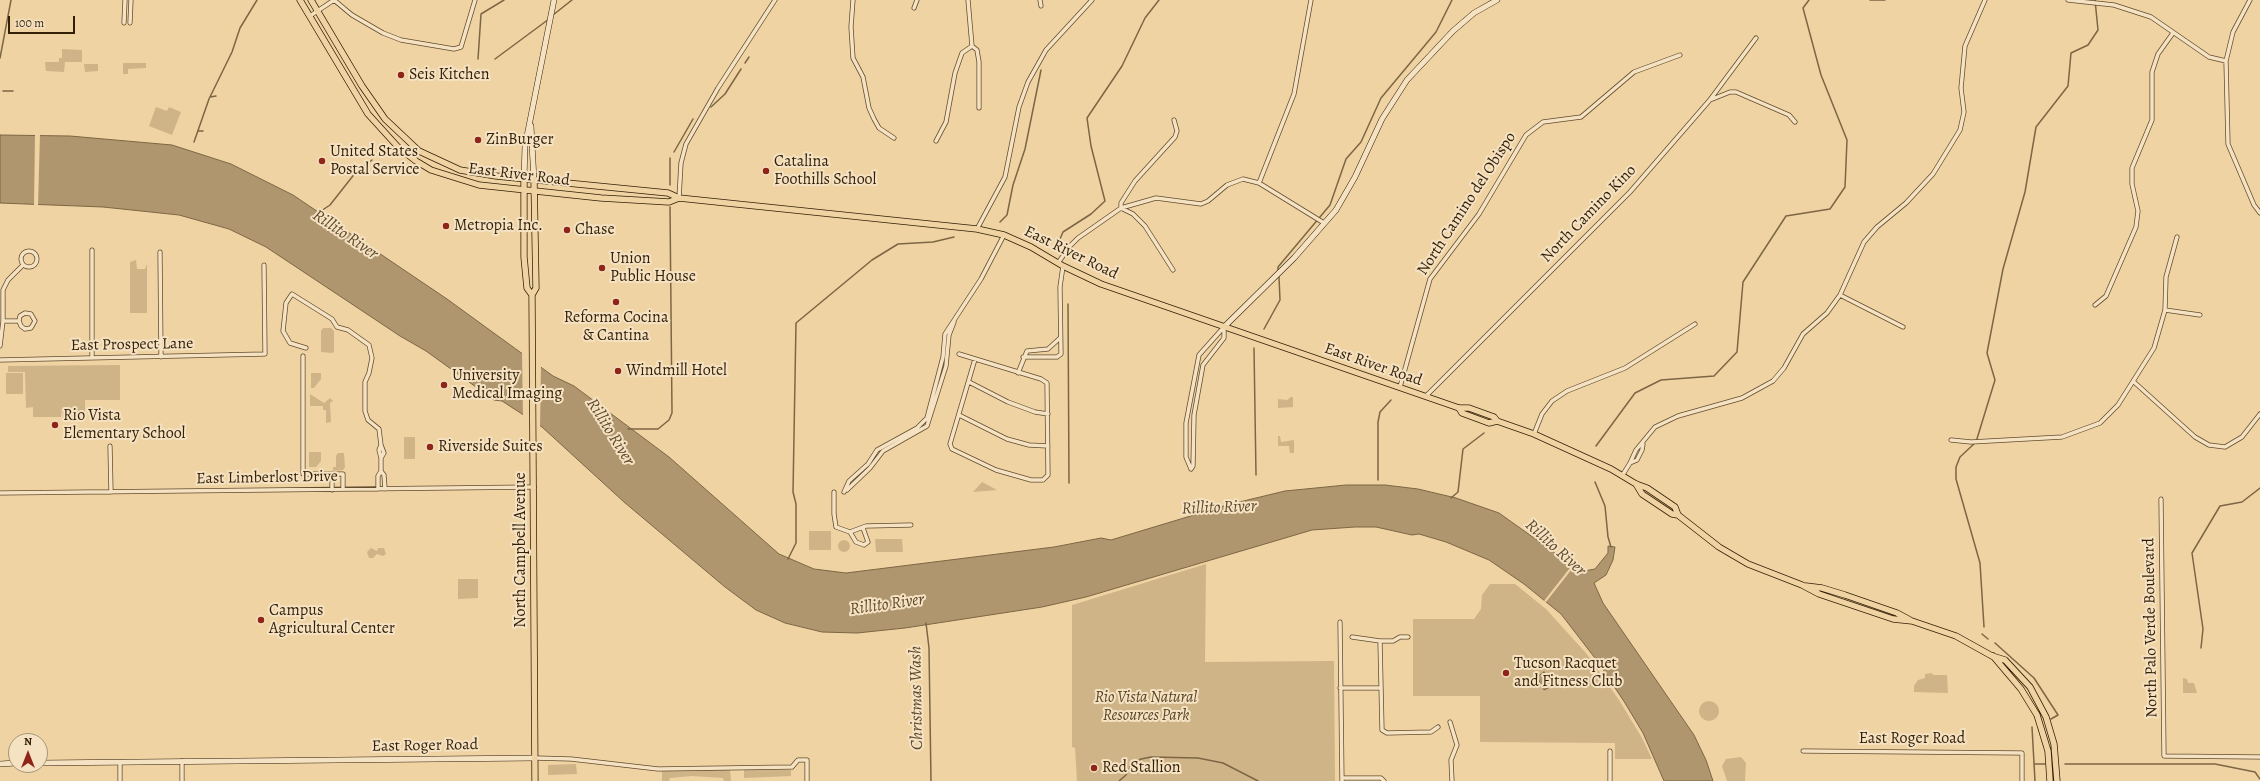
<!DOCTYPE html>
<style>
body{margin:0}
#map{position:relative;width:2260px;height:781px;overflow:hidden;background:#efd3a3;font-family:Alegreya,serif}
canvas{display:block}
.north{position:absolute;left:8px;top:733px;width:40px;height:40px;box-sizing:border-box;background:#f5e2c3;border:1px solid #a79477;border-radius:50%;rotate:0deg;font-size:11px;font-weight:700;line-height:16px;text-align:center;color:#331f06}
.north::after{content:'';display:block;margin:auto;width:14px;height:18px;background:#8f2418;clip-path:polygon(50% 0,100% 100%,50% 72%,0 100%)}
.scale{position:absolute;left:8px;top:16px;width:67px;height:18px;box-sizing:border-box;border:2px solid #331f06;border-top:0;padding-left:5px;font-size:12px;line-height:14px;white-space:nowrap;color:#331f06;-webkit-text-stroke:3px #f5e2c3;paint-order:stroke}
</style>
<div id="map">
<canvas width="2260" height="781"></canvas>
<div class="north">N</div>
<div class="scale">100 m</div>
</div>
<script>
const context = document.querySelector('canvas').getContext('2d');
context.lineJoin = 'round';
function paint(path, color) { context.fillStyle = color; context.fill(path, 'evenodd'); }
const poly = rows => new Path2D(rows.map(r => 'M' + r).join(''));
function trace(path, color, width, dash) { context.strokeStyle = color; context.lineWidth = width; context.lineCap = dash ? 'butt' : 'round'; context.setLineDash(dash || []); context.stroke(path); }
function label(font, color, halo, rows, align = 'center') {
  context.font = font + ' Alegreya,serif'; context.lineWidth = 4; context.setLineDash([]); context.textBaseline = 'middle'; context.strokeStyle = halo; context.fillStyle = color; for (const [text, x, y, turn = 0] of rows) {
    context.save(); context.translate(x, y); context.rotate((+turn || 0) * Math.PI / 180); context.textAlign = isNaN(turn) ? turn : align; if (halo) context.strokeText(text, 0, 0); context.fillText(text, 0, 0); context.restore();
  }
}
paint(poly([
 [62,49,82,50,82,62,65,62,64,72,46,71,45,62,59,62,59,58,62,58],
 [123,63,146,63,146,68,128,69,128,74,123,74],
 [84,64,98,64,98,71,85,72],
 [156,107,167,111,169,107,181,112,172,135,149,126],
 [136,260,137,269,145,269,147,264,147,313,130,313,130,262],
 [323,328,331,328,334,331,334,352,332,353,321,352,321,331],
 [120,365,120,400,85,400,85,417,63,418,62,407,61,417,33,417,33,407,26,408,25,372,8,372,8,366],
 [6,373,23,373,23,394,6,394],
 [311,373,321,373,321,379,314,388,311,388],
 [310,394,324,403,330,398,333,401,330,403,331,422,326,423,326,410,323,410,323,406,310,406],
 [1291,397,1293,397,1293,407,1278,408,1278,399,1287,400],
 [1278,436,1280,436,1281,442,1294,440,1294,453,1290,453,1289,446,1278,446],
 [404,437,415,437,415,459,404,459],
 [309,452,321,452,321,461,316,467,309,467],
 [338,453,344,453,345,467,343,470,333,471,333,467,336,467,336,456],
 [982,482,997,490,973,492],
 [809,531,831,531,831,550,809,550],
 [875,539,902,539,903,552,876,552],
 '838 546a6 6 0 1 1 12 0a6 6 0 1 1-12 0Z',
 [371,548,377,551,378,548,384,548,386,554,383,556,377,554,373,558,369,558,367,552],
 [1206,564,1205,662,1334,661,1335,781,1077,781,1075,748,1072,747,1072,605],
 [458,579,478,579,478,598,458,599],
 [1490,584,1515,584,1546,609,1586,653,1619,700,1642,738,1652,759,1615,759,1615,743,1480,742,1480,696,1413,696,1413,619,1474,619,1481,609,1482,595],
 [1932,673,1933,675,1947,675,1948,693,1914,692,1914,686,1918,680,1925,678,1925,674],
 [2183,678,2187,679,2188,683,2194,683,2197,693,2183,693],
 '1699 711a10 10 0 1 1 20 0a10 10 0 1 1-20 0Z',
 [1741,757,1746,763,1745,781,1727,781,1722,766,1726,759],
 [576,764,577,774,548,775,548,765],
 [744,769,791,770,791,776,744,778],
 [662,770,730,770,731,781,724,781,723,778,692,776,670,778,669,781,662,781]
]), '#cfb488');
const water = poly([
 [0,135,70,136,172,145,231,164,293,195,447,299,553,376,574,386,669,457,779,554,814,569,846,573,1054,547,1101,538,1111,540,1227,505,1285,491,1346,485,1385,485,1418,489,1456,498,1499,513,1572,565,1584,571,1595,569,1608,553,1608,546,1615,547,1613,560,1606,575,1594,583,1603,603,1694,735,1706,760,1713,781,1664,781,1643,733,1625,703,1598,662,1561,614,1524,584,1489,560,1446,542,1419,534,1412,535,1376,527,1355,527,1312,530,1086,597,1042,607,905,628,857,633,822,632,785,623,756,610,725,587,624,502,542,427,502,401,494,400,426,351,400,336,266,247,229,229,179,215,103,207,0,203,0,135],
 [1544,672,1552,686,1544,690,1537,677,1544,672]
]);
paint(water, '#af966e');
trace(water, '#7d6644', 1);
paint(poly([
 [35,134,40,134,38,206,34,206],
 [522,352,541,365,540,428,523,417],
 [1573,564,1575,565,1546,602,1544,601]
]), '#efd3a3');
trace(poly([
 [1870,0,1885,0],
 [553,15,572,0],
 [0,58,11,0],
 [478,59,481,14,504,0],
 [495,59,549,19],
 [745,63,749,57],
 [3,91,13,91],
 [210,97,216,96],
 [711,107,725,94,741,69],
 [198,131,203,131],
 [194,142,209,99,232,52,240,28,257,0],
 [674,152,693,119],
 [670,185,670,158],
 [318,213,330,205,356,172,372,160],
 [1000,222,1007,215,1013,185,1025,149,1041,70],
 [1057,246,1063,232,1091,214,1105,201,1091,146,1087,118,1122,66,1145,18,1159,0],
 [1278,271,1278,267,1330,205,1346,159,1361,142,1381,98,1436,32,1452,0],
 [1068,304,1069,483],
 [1264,329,1280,300,1279,277],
 [1254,348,1256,475],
 [1413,381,1419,376],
 [628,429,658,429,669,420,672,413,670,207],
 [1596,446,1635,393,1661,380,1714,376,1737,352,1743,282,1786,216,1830,209,1845,187,1847,140,1821,75,1803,8,1809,0],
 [1378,480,1378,422,1380,412,1391,400],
 [1595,482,1605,506,1608,537,1611,547],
 [1451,498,1458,492,1463,449,1484,433],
 [788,559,796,543,796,504,793,492,796,323,872,260,898,244,933,242,954,237],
 [926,623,929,648,931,781],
 [1984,627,1980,563,1956,479,1956,467,1960,457,1976,442,1995,380,1987,353,2003,269,2025,192,2036,127,2068,86,2071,53,2088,45,2098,30,2095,0],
 [1982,634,1988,639],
 [1995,643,2034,678,2058,715,2051,719],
 [2201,648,2203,629,2192,553,2220,506,2242,502,2260,488],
 [2032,727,2035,781],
 [2034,764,2045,764],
 [2065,764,2215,764,2255,772,2260,779],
 [1119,781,1126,775,1131,765,1141,759,1151,757,1198,758,1223,763,1258,781]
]), '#7d6644', 1.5);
const street = poly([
 [334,0,352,15,383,33,401,40,454,49,461,47,475,0],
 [853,0,851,27,853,58,863,77,869,108,874,119,879,128,894,138],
 [968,0,972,46],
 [1040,0,1041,6],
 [2068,0,2114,5,2151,17,2209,57,2226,61,2233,32,2250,0],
 [914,8,917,0],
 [310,16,334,0],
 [124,23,125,0],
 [130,23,131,0],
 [972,46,977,50,979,62,979,108],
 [2226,61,2228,144,2254,205,2260,213],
 [1710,100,1730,92,1736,92,1789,115,1795,122],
 [936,141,946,122,955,73,962,53,972,46],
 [1259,183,1294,94,1311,0],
 [679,198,681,163,686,144,718,88,775,0],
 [1121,208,1121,203,1135,181,1175,137,1177,131,1174,120],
 [1121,208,1133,214,1145,226,1173,270],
 [977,229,1005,177,1019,107,1028,82,1046,50,1092,0],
 '21 259a8 8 0 1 1 16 0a8 8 0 1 1-16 0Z',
 [160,252,161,357],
 [1058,263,1070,246,1078,238,1121,208,1156,198,1201,204,1208,201,1227,185,1243,179,1259,183,1324,223],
 [1840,295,1903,327],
 [2095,305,2106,296,2136,227,2138,211,2132,184,2132,168,2152,120,2152,72,2158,54,2173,33],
 [2165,310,2200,315],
 [3,321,19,321,20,316,25,313,31,314,35,321,31,328,25,329,21,326,19,321],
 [0,346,3,321,3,290,8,280,23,265],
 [306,348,290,343,283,331,286,303,292,294,332,319,337,327,348,330,369,345,372,358,369,373,365,382,365,411,368,420,379,429,381,445,379,450,381,458,384,453,381,445],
 [959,354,1041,379,1047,383,1048,475,1043,480,1031,480,996,470,952,449,950,444,975,359],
 [303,356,303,474,343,474,343,489],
 [1023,357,1057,357,1061,354,1060,287,1063,266],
 [92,358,92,250],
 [0,360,265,354,264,265],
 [1018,373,1027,351,1048,349,1060,338],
 [969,382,1008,402,1035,412,1048,414],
 [2134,382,2195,437,2209,445,2225,447,2242,437,2260,414],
 [1400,387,1430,279,1479,214,1526,135,1543,122,1581,117,1634,72,1680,55],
 [1426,396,1630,192,1709,101,1756,38],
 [959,415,1007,439,1029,445,1048,446],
 [1534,434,1542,414,1552,401,1567,391,1625,368,1695,324],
 [1951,440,1971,442,2062,437,2100,423,2118,405,2154,348,2165,310,2166,277,2177,237],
 [1643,444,1642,450,1637,460,1630,463,1636,450,1655,427,1678,416,1742,398,1773,381,1784,368,1803,334,1827,313,1840,295,1864,242,1877,227,1906,203,1933,174,1960,130,1964,112,1961,88,1965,46,1985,0],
 [110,446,111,492],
 [1191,469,1186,457,1186,423,1199,355,1224,327],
 [1191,469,1193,466,1194,415,1203,365,1224,338,1224,327],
 [381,471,381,458],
 [332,474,332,490],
 [1622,476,1630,463],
 [378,489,378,476,381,471,384,475,385,489],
 [847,490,870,468,883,451,927,426,946,366,949,335,954,322],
 [834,492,834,514,836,527,850,532],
 [844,492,849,481,868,464,877,450,917,428,927,418,943,357,945,334,981,279,1004,235],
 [0,493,534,487],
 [2161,499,2164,756,2260,757],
 [850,532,866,526,911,525],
 [850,532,856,542,864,545,868,542,863,528],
 [1340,622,1342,781],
 [1352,637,1380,641,1393,641,1400,637,1408,637],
 [1380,641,1382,730,1387,733,1431,732,1438,727],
 [1340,688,1380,688],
 [1450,722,1457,745,1451,760,1452,781],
 [1610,751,1610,781],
 [1803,751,2022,753,2022,781],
 [535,758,571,759,658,769,792,767,798,760,807,760,807,781],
 [182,761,182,781],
 [120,762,120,781],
 [1342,778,1381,778,1384,781]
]);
const secondary = poly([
 [531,126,534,180],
 [524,179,525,146,554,0],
 [1224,327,1294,258,1336,210,1355,177,1382,119,1407,80,1453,31,1474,13,1497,0],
 [40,763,535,758],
 [0,764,16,763]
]);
const primary = poly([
 [300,0,368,114,398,147,416,161,431,170,479,185,601,198,669,202,679,198],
 [311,0,362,86,385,119,419,151,460,170,496,176,668,193,679,198,977,229,1004,235,1031,247,1063,266,1101,284,1459,408,1469,408,1494,417,1497,421,1489,423,1462,413,1459,408],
 [524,179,524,257,527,288,532,295],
 [534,180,536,288,532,295,535,781],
 [1497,421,1534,434,1611,469,1636,484,1647,488,1675,507,1678,515],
 [1636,484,1642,494,1672,514,1678,515,1719,547,1748,564,1802,585,1819,594,1893,619,1912,621,1956,636,1992,656,2005,660,2030,687,2046,717,2054,744,2057,781],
 [1806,586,1822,588,1845,595,1897,613,1910,620],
 [1993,656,2021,689,2037,715,2048,751,2050,781]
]);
trace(street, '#624c2d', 5);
trace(secondary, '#331f06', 6);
trace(primary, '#331f06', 7);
trace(street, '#f5e2c3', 3.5);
trace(secondary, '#f5e2c3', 5);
trace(primary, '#efd3a3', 5.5);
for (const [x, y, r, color] of [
 [401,75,4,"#8f2418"],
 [478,140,4,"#8f2418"],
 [322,161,4,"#8f2418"],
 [766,171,4,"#8f2418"],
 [446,226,4,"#8f2418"],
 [567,230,4,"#8f2418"],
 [602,268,4,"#8f2418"],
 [616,302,4,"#8f2418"],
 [618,371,4,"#8f2418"],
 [444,385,4,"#8f2418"],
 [55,425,4,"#8f2418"],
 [430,447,4,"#8f2418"],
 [261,620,4,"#8f2418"],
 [1506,673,4,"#8f2418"],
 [1094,768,4,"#8f2418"]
]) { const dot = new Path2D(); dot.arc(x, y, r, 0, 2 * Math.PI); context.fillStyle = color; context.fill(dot); trace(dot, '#f5e2c3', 1.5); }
label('16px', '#331f06', '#f5e2c3', [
 ["Seis Kitchen",409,75],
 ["ZinBurger",486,140],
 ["United States",330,152],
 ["Postal Service",330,170],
 ["Catalina",774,162],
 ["Foothills School",774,180],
 ["Metropia Inc.",454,226],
 ["Chase",575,230],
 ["Union",610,259],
 ["Public House",610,277],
 ["Reforma Cocina",616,318,"center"],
 ["& Cantina",616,336,"center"],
 ["Windmill Hotel",626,371],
 ["University",452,376],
 ["Medical Imaging",452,394],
 ["Rio Vista",63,416],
 ["Elementary School",63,434],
 ["Riverside Suites",438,447],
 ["Campus",269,611],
 ["Agricultural Center",269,629],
 ["Tucson Racquet",1514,664],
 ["and Fitness Club",1514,682],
 ["Red Stallion",1102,768]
], 'left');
label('16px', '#331f06', '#f5e2c3', [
 ["East River Road",519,175,7],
 ["North Camino del Obispo",1467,204,-57],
 ["North Camino Kino",1589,214,-46],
 ["East River Road",1071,253,26],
 ["East Prospect Lane",132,345,-1],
 ["East River Road",1373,365,19],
 ["East Limberlost Drive",267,478,-1],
 ["North Campbell Avenue",521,550,-90],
 ["North Palo Verde Boulevard",2151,628,-91],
 ["East Roger Road",1912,739],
 ["East Roger Road",425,746,-1]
]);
label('italic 16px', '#5a4426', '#f5e2c3', [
 ["Rio Vista Natural",1146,698],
 ["Resources Park",1146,716]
]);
label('italic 17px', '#5e492a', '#f5e2c3', [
 ["Rillito River",345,235,34],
 ["Rillito River",610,432,58],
 ["Rillito River",1219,508,-2],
 ["Rillito River",1555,548,42],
 ["Rillito River",887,605,-8],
 ["Christmas Wash",917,698,-91]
]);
</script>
